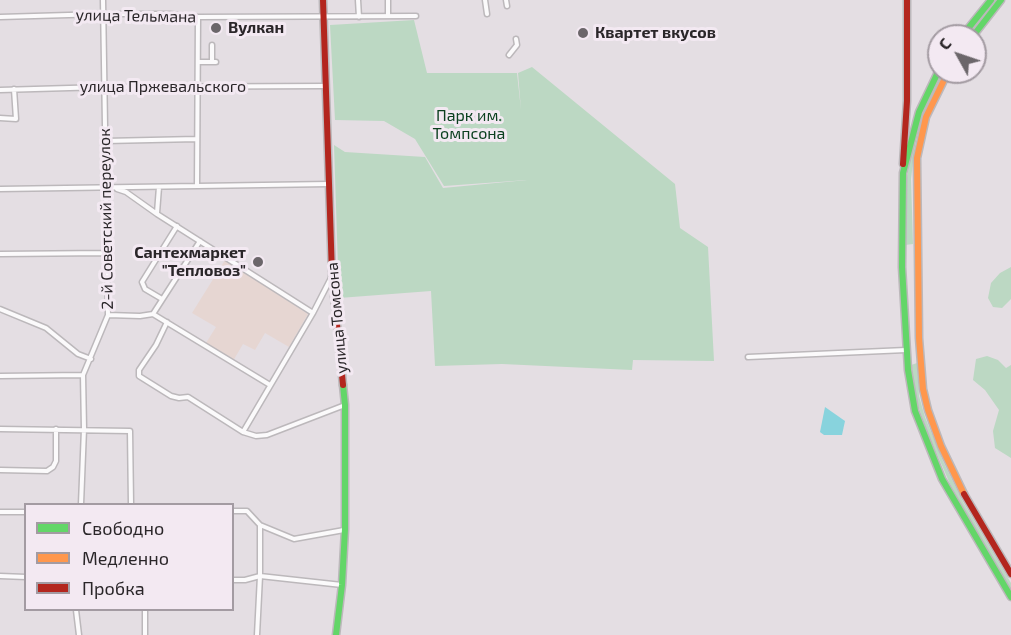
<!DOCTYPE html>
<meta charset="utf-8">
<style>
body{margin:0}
#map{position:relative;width:1011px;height:635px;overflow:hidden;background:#e4dee3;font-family:"Exo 2",sans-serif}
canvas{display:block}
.legend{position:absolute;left:24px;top:503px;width:210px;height:108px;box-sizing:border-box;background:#f3e9f2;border:2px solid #a39ba2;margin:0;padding:8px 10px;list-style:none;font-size:18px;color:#2a2629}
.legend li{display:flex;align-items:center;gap:12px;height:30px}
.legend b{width:30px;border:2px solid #a39ba2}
.north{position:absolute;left:927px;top:24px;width:60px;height:60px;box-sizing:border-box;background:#f3e9f2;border:2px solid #a39ba2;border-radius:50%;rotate:310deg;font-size:16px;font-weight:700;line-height:24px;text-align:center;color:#2a2629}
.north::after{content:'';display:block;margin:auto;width:21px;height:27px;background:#6b666a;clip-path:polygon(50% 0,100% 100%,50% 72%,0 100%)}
</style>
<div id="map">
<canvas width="1011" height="635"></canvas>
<ul class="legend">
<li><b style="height:8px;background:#63d668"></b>Свободно</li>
<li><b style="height:8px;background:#ff974d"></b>Медленно</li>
<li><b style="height:8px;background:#b3261e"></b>Пробка</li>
</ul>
<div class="north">С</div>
</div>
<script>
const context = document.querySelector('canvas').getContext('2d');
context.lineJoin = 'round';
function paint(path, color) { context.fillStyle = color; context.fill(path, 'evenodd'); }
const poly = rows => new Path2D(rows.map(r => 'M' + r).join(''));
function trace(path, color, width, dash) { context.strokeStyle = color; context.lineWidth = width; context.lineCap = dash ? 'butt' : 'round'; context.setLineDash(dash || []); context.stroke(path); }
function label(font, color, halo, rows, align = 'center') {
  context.font = font + ' "Exo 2",sans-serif'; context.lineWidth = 6; context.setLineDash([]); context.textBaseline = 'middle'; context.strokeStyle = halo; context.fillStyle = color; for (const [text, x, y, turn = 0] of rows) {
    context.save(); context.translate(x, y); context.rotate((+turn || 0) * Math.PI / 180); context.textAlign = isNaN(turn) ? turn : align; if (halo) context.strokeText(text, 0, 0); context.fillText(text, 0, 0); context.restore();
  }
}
paint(poly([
 [225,260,308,314,289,347,265,333,255,350,243,344,233,361,206,343,216,327,192,313]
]), '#e6d6d2');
paint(poly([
 [414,20,427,73,517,73,521,110,518,73,532,67,675,184,680,228,708,247,714,361,633,360,632,370,502,364,435,366,431,291,339,298,334,145,345,152,425,157,443,188,527,180,444,186,415,139,384,121,335,120,330,25],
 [942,72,945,72,926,107,916,138,911,179,913,244,905,245,907,177,915,134,933,87],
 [1011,267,1011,299,1002,308,993,307,988,298,991,283,1000,273],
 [987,356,998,360,1006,368,1011,365,1011,458,995,448,993,431,999,410,985,390,973,380,976,359],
 [917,363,919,396,925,417,943,461,963,502,1011,583,1011,591,950,484,927,431,916,400,911,365]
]), '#bcd8c3');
paint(poly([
 [825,407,845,421,842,435,824,435,820,432]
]), '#88d3dd');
const street = poly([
 [358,0,359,17],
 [388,0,388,16],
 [485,0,487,14],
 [506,0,507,6],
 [0,17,103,14,170,14,198,17,416,16],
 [509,55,517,45,516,39],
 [198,62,216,62],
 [212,62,212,45],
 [0,90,104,87,326,86],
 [0,118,16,119,14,89],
 [105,141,197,139],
 [197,186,198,17],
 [0,189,329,184],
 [117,189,126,192,157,214,313,313],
 [157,213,159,187],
 [0,254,106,253],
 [162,299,145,289,142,282,177,226],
 [0,309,46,328,78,354,91,359],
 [153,314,270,385],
 [108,315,140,316,153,314,200,241],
 [167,322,156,345,139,370,139,376,171,396,179,398,188,397,243,432,256,436,267,435,345,405],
 [748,357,906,350],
 [0,376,83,375],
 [0,429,130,431,131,504],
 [243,432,313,313,332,276],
 [0,470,47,471,53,467,56,461,56,429],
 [81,504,84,429,83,375,108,315,103,0],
 [232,511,247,511,260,525,294,539,344,530],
 [0,512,26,512],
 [0,576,26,577],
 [232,580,245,580,260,576,342,585],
 [76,610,79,635],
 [145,635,145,610],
 [257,635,260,576,260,525]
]);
const fast = poly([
 [962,36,991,0],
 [973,36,1001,0],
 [939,70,919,112,903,173,902,267,908,370,915,411,942,479,1011,597],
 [336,635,342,585,345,529,345,405,343,385]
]);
const slow = poly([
 [948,72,926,117,917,158,919,338,923,389,928,410,941,446,964,494]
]);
const jam = poly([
 [323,0,332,275,343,385],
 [903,164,907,101,907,0],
 [964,494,1011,574]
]);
trace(street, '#bcb8bb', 7);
trace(fast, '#bcb8bb', 9);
trace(slow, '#bcb8bb', 9);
trace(jam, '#bcb8bb', 9);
trace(street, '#fbfafb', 4);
trace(fast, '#63d668', 6);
trace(slow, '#ff974d', 6);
trace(jam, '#b3261e', 6);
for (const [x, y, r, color] of [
 [216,28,6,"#6b666a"],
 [583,33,6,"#6b666a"],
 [258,262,6,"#6b666a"]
]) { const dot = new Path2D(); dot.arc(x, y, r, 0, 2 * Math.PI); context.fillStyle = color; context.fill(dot); trace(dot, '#f3e9f2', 2); }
label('16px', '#2a2629', '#f3e9f2', [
 ["улица Тельмана",136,16,1],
 ["улица Пржевальского",163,87],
 ["2-й Советский переулок",106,219,-91],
 ["улица Томсона",337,318,-95]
]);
label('bold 16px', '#2a2629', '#f3e9f2', [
 ["Вулкан",228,28],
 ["Квартет вкусов",595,33],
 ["Сантехмаркет",246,253,"right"],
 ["\"Тепловоз\"",246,271,"right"]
], 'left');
label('16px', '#0b401f', '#f3e9f2', [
 ["Парк им.",469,116],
 ["Томпсона",469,134]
]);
</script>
